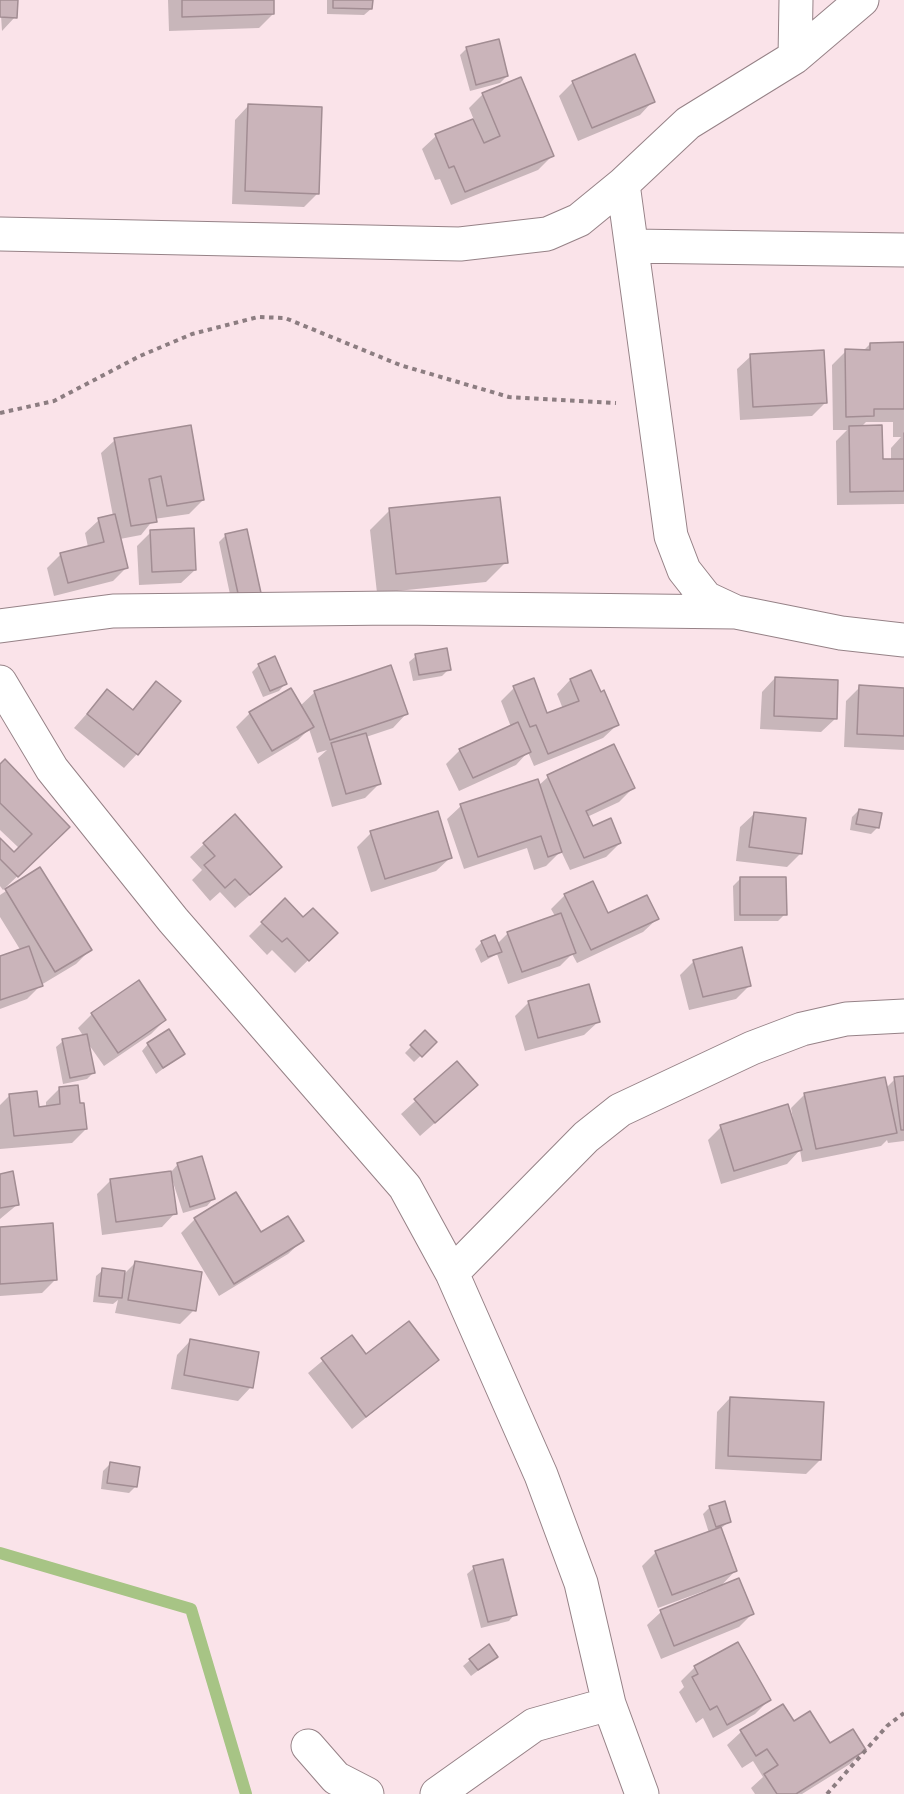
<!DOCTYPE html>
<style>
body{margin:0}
canvas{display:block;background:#fae3e9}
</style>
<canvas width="904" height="1794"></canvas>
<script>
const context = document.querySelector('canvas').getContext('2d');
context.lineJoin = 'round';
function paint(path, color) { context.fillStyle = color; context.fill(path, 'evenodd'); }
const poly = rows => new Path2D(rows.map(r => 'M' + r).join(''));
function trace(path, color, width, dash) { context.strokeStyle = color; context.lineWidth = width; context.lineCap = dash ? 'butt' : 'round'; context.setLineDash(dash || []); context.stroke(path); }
paint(poly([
 [0,0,17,0,15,17,2,31],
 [168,0,272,0,273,14,259,28,169,31],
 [327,0,371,0,371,9,364,15,327,14],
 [467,48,507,76,500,83,470,91,460,55],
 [573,82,653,101,640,115,578,141,559,96],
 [483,94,552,156,538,170,451,205,440,179,435,180,422,149,436,136,474,120,469,108],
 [248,106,317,194,304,207,232,204,235,120],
 [870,344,904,344,904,504,837,505,836,441,847,430,833,430,832,365,846,351,863,351],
 [866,422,893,422,893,437,901,437,891,448,891,461,881,461,861,427],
 [751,356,825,403,812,416,740,420,737,369],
 [115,440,203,500,189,514,154,519,141,535,120,539,127,567,113,581,54,596,47,568,61,554,88,547,85,533,99,520,113,516,101,453],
 [390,510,506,562,486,582,377,593,370,530],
 [151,532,195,570,181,583,139,585,137,546],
 [226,535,260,593,232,604,219,542],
 [416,656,449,669,442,676,413,681,409,662],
 [259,665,285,684,279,691,263,697,252,672],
 [775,678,835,719,821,732,760,729,762,692],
 [570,680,617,725,603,738,534,766,528,752,516,765,459,791,446,764,460,750,511,727,501,701,514,688,547,715,563,709,557,694],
 [156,683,137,754,124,768,74,728,107,691,131,711],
 [860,687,904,689,904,750,844,747,846,701],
 [315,692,406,714,393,728,366,737,379,784,365,798,332,807,318,758,327,750,317,753,309,729,298,740,258,764,236,727,250,713,300,706],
 [613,746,633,788,619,802,587,817,592,828,620,843,606,857,570,870,561,851,546,866,534,870,527,848,464,869,447,819,461,806,538,786,548,777],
 [0,766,54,841,3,890,0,886,0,840,14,854,19,848,0,830],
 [859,810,878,827,871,834,850,830,852,817],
 [754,814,801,853,787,867,736,861,740,827],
 [371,833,450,858,436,871,371,892,357,847],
 [204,844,266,881,235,908,220,892,210,901,192,880,202,870,190,857],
 [40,869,90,950,76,964,41,985,27,999,0,1009,0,958,21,951,0,917,0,895],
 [740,879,785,914,778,921,734,921,733,886],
 [565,895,607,915,657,919,643,932,577,963,572,954,560,966,508,984,497,954,481,963,475,949,482,942,497,944,508,933,555,916,551,909],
 [285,900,303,919,336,933,295,973,272,950,267,955,249,936],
 [694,961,750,985,736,999,689,1010,680,975],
 [139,982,165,1020,151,1034,104,1066,87,1042,93,1073,87,1079,63,1084,56,1047,63,1041,84,1037,78,1028,92,1014],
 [529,1002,598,1022,584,1035,525,1051,515,1016],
 [425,1032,435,1042,414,1062,405,1053],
 [148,1044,183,1054,156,1074,142,1051],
 [457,1063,462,1099,420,1136,401,1114],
 [904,1077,904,1141,888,1143,887,1140,881,1146,802,1162,800,1150,787,1164,721,1184,708,1140,721,1127,793,1119,791,1108,805,1094,886,1088,895,1079],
 [60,1088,79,1105,86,1129,72,1143,0,1149,0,1105,10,1095,37,1108,46,1107,46,1102],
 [178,1164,213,1199,207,1206,183,1213,171,1176,175,1213,162,1227,102,1235,97,1194,111,1180,171,1172],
 [0,1175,18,1204,0,1219],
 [195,1219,260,1234,302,1241,288,1254,219,1296,181,1233],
 [0,1229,56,1279,42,1293,0,1296],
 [135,1263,194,1310,180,1324,115,1313,118,1300,113,1304,93,1302,96,1276,103,1270,123,1275],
 [351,1337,366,1356,437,1360,352,1429,308,1373],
 [190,1341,251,1387,238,1401,171,1389,177,1355],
 [730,1398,820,1460,806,1474,715,1469,717,1412],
 [110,1464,136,1486,129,1493,101,1489,103,1471],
 [710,1507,730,1521,720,1529,735,1571,718,1589,752,1614,739,1627,661,1659,647,1625,661,1612,708,1592,707,1590,658,1608,642,1566,656,1552,709,1533,703,1514],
 [474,1568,515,1614,509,1621,481,1628,467,1574],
 [496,1657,471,1676,463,1666,470,1660],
 [695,1667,769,1700,755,1714,713,1738,703,1718,696,1723,679,1692,684,1687,681,1681],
 [793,1723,830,1745,864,1750,850,1764,802,1794,755,1794,751,1788,763,1777,753,1761,742,1768,727,1745,741,1732]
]), '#0003');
trace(poly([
 [0,1553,191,1609,246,1794]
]), '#a7c485', 12);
const building = poly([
 [0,0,18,0,17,18,0,17,0,0],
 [182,0,274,0,274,14,182,17,182,0],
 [333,0,373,0,372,9,333,8,333,0],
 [499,39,508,76,476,85,466,47,499,39],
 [635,54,655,102,592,128,572,81,635,54],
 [521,77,554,156,465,192,454,166,449,168,435,134,473,119,484,143,500,136,482,93,521,77],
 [248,104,322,107,319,194,245,191,248,104],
 [904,342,904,409,874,409,874,416,846,417,845,349,870,350,870,343,904,342],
 [824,350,827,403,753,407,750,354,824,350],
 [191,425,204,500,167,506,161,476,149,479,157,522,131,526,114,438,191,425],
 [882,425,883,459,904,459,904,433,904,491,850,492,849,426,882,425],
 [500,497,508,563,396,574,389,508,500,497],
 [115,514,128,568,68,583,60,553,104,542,98,518,115,514],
 [194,528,196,570,152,572,150,530,194,528],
 [247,529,261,593,239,598,225,534,247,529],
 [447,648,451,670,419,675,415,654,447,648],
 [275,656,287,684,270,691,258,664,275,656],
 [391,665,408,714,330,740,314,691,391,665],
 [591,670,601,692,604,690,619,725,548,754,536,725,530,727,513,686,534,678,547,713,579,701,570,679,591,670],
 [775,677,838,680,837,719,774,716,775,677],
 [156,681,181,701,138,755,87,714,107,689,133,710,156,681],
 [859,685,904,688,904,736,857,734,859,685],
 [291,688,314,727,272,751,249,712,291,688],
 [518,722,531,752,473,778,459,749,518,722],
 [366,733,381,784,346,794,331,743,366,733],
 [614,744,635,788,586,811,593,826,611,818,621,843,584,858,547,775,614,744],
 [5,759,70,827,18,877,0,859,0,838,14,852,32,834,0,803,0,764,5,759],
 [538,779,562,852,548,857,541,836,478,857,460,804,538,779],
 [859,809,882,813,879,828,856,824,859,809],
 [438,811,452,858,385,879,370,831,438,811],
 [754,812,806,818,802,854,749,847,754,812],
 [235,814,282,867,250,895,235,879,225,888,204,865,215,856,203,843,235,814],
 [40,867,92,950,55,972,5,889,40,867],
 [740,877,786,877,787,915,740,915,740,877],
 [593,881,608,913,647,895,659,919,591,950,564,894,593,881],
 [285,898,303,917,313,908,338,933,309,961,287,938,282,942,261,922,285,898],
 [561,913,576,953,522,972,507,932,561,913],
 [495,935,502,952,488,957,481,941,495,935],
 [29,946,43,986,0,1000,0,956,29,946],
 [742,947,751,986,703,997,693,960,742,947],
 [139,980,166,1020,118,1053,91,1013,139,980],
 [589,984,600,1022,538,1038,528,1001,589,984],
 [169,1029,185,1054,163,1068,147,1043,169,1029],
 [425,1030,437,1042,422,1057,410,1045,425,1030],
 [87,1034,95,1073,70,1078,62,1039,87,1034],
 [457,1061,478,1085,435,1123,414,1099,457,1061],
 [904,1076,904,1130,901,1130,894,1077,904,1076],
 [885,1077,897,1133,816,1149,804,1093,885,1077],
 [78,1085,80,1103,84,1103,87,1129,14,1136,9,1094,37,1091,39,1107,60,1104,59,1087,78,1085],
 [788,1104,802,1150,734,1171,720,1125,788,1104],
 [202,1156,215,1199,190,1207,177,1163,202,1156],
 [13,1171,19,1205,0,1208,0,1174,13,1171],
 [171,1171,177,1214,116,1222,110,1179,171,1171],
 [236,1192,261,1232,288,1216,304,1241,234,1284,194,1218,236,1192],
 [53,1223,57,1280,0,1284,0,1227,53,1223],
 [135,1261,202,1272,196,1311,128,1300,135,1261],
 [102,1268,125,1271,122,1298,99,1296,102,1268],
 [409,1321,439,1360,366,1417,321,1358,352,1335,366,1354,409,1321],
 [190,1339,259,1352,253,1388,184,1375,190,1339],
 [730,1397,824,1402,821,1460,728,1456,730,1397],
 [110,1462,140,1467,137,1487,107,1483,110,1462],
 [725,1501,731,1522,716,1527,709,1506,725,1501],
 [721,1527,737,1571,672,1595,655,1551,721,1527],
 [503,1559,517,1615,488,1622,473,1566,503,1559],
 [739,1578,754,1614,674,1646,660,1610,739,1578],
 [738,1642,771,1700,727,1725,717,1706,710,1710,692,1677,698,1674,694,1666,738,1642],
 [489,1644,498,1657,478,1670,469,1659,489,1644],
 [783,1704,794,1721,810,1711,830,1743,853,1729,866,1750,796,1794,777,1794,764,1774,778,1765,767,1749,756,1756,740,1730,783,1704]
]);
paint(building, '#cab4ba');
trace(building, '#a28d93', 1.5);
const minor = poly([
 [795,57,796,0],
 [623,184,671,536,684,570,706,598,736,612,841,633,904,640],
 [0,234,460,244,547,234,579,220,623,184,688,123,795,57,862,0],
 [632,246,904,250],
 [0,626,113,611,396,608,736,612],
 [0,682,52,769,173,920,405,1187,452,1273,541,1475,581,1583,609,1704,642,1794],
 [452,1273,586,1137,620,1110,752,1048,802,1029,846,1019,904,1016],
 [308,1746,336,1778,367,1794],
 [437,1794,534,1725,609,1704]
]);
trace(minor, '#968287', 35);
trace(poly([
 [0,413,54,401,140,356,192,334,258,317,285,318,400,365,509,397,616,403],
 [827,1794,887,1726,904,1713]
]), '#8c7d81', 4, [4.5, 4.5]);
trace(minor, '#fff', 33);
</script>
